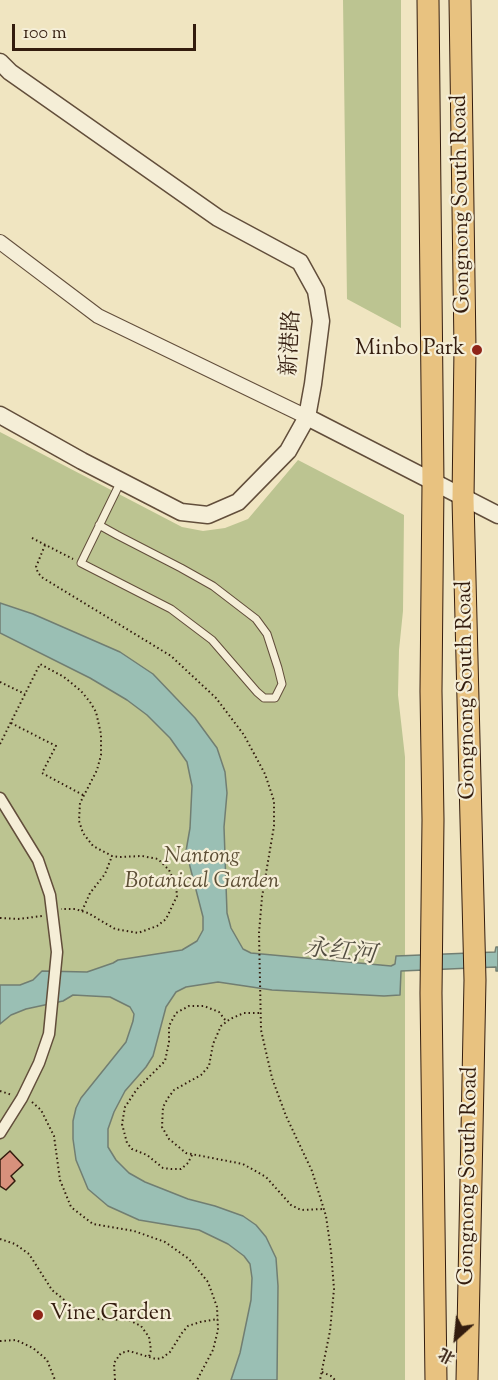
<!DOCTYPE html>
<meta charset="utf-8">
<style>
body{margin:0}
#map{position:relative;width:498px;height:1380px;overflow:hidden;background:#f0e5c1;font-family:"Sorts Mill Goudy","Noto Serif SC",serif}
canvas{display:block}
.north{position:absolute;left:426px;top:1308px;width:60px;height:60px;-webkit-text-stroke:4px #f5eed7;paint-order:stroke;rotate:207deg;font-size:16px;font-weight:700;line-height:24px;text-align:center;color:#331c0e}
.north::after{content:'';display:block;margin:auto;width:21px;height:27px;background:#331c0e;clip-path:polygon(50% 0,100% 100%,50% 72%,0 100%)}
.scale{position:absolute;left:12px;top:24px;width:184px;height:27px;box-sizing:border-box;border:3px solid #331c0e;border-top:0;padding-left:8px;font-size:18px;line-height:21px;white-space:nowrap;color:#331c0e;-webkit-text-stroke:4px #f5eed7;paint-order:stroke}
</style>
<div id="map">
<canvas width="498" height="1380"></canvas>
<div class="north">北</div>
<div class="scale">100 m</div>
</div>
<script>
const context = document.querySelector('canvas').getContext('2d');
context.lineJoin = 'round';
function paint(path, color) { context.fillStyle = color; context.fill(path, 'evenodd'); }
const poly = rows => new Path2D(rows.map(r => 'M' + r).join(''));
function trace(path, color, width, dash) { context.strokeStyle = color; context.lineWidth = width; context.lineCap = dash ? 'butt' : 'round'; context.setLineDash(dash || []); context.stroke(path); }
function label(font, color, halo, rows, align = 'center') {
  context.font = font + ' "Sorts Mill Goudy","Noto Serif SC",serif'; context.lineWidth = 4.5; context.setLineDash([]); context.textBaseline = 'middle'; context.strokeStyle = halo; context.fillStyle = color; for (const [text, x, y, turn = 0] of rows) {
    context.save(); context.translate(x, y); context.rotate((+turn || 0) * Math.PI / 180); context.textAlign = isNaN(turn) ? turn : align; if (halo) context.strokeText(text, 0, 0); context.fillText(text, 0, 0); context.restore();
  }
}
paint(poly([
 [343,0,401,0,401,328,347,299],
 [0,432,182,527,203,531,225,528,248,519,298,460,404,515,403,611,399,650,398,695,405,757,405,1380,0,1380]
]), '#bcc491');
const water = poly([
 [0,603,33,614,120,652,153,674,195,718,217,748,225,772,227,793,224,827,227,913,231,928,243,949,251,953,391,966,395,964,396,956,495,952,496,947,498,947,498,971,496,971,496,967,401,971,400,995,384,996,272,990,218,982,186,987,176,992,166,1007,153,1056,146,1067,125,1091,114,1112,108,1129,108,1147,116,1160,129,1173,145,1182,188,1199,215,1206,243,1216,256,1225,266,1237,276,1258,278,1286,277,1380,231,1380,240,1353,251,1300,252,1278,250,1264,244,1256,228,1244,199,1230,139,1220,108,1206,88,1189,76,1160,73,1139,73,1121,76,1108,81,1098,126,1042,133,1021,134,1014,130,1007,110,997,73,995,63,1001,26,1009,11,1015,0,1024,0,985,20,985,33,980,42,971,87,972,113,963,118,960,182,950,197,941,203,930,203,917,186,851,190,828,192,786,187,762,170,738,147,715,127,700,90,678,0,633,0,603]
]);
paint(water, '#9abfb4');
trace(water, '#717e72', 1.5);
const building = poly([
 [10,1151,23,1165,11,1176,15,1181,6,1190,0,1186,0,1160,10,1151]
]);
paint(building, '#d7917c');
trace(building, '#331c0e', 1.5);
const service = poly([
 [99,525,117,535,181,568,213,586,256,619,267,634,278,668,282,684,275,698,264,698,257,692,212,640,171,609,81,563,121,481]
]);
const pedestrian = poly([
 [0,798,38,860,50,895,57,952,49,1034,39,1063,22,1098,0,1133]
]);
const minor = poly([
 [0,242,98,316,307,417]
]);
const tertiary = poly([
 [0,62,10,72,218,218,300,262,316,291,321,321,313,384,307,417,288,451,238,502,208,515,181,512,82,461,0,415],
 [307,417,498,515]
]);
const primary = poly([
 [428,0,433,483,431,691,433,820,431,993,436,1380],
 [460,0,465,348,463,499,475,980,467,1380]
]);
trace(service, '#624e3b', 9);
trace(pedestrian, '#624e3b', 13);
trace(minor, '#624e3b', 16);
trace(tertiary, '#624e3b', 19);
trace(primary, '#331c0e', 23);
trace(poly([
 [32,538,73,559],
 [45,545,36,567,38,573,43,578,171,656,216,698,244,735,265,774,274,801,274,826,262,897,259,933,261,1030,272,1078,286,1116,312,1171,326,1216,331,1251,334,1289,330,1331,320,1380],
 [0,682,25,694],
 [11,723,56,746,42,773,83,795],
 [0,744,40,664,64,677,81,691,90,702,96,712,101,734,101,755,97,770,80,803,79,821,83,833,93,846,112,856,120,857,142,856,158,859,169,870,176,885,177,896,166,919,157,926,138,933,115,929,88,913,75,909,61,909],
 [82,911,90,893,105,874,112,856],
 [0,918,18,919,42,916],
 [259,1013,244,1013,230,1019,221,1026,213,1044,209,1066,201,1075,174,1090,168,1098,163,1107,162,1127,169,1139,186,1153,243,1164,266,1177,291,1205,301,1210,324,1209],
 [0,1091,12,1095],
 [32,1102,41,1110,54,1136,60,1180,71,1207,93,1224,134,1231,165,1242,189,1259,208,1282,217,1307,218,1330,213,1350,197,1380],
 [192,1155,188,1163,181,1169,171,1169,163,1168,147,1155,132,1149,127,1143,122,1124,125,1107,137,1089,165,1061,169,1042,169,1026,176,1013,189,1006,204,1006,219,1012,226,1021],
 [0,1239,15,1244,29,1254,52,1290,78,1311,97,1319,129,1320,141,1326,149,1337,151,1350,149,1357],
 [0,1341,16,1340,33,1348,47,1360,55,1380],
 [322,1372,331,1376,335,1380],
 [115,1380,114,1363,121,1353,129,1351,156,1359,162,1358,170,1352,182,1333,188,1326,200,1322,218,1319]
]), '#331c0e', 2, [1.5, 3]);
trace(service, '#f5eed7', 7);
trace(pedestrian, '#f5eed7', 10);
trace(minor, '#f5eed7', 14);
trace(tertiary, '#f5eed7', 16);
trace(primary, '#e8c280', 21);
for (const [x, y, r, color] of [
 [477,350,6,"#8f2418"],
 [38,1315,6,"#8f2418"]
]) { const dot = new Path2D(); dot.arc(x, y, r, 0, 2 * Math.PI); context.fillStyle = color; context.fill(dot); trace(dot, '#f5eed7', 2); }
label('22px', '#331c0e', '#f5eed7', [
 ["Gongnong South Road",463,204,-91],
 ["新港路",293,343,-87],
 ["Gongnong South Road",468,690,-91],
 ["Gongnong South Road",470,1176,-89]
]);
label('22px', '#331c0e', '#f5eed7', [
 ["Minbo Park",465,350],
 ["Vine Garden",50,1315,"left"]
], 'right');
label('italic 22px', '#5c4e35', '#f5eed7', [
 ["Nantong",202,858],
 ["Botanical Garden",202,883]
]);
label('italic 24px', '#524d40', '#f5eed7', [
 ["永红河",340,954,6]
]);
</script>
